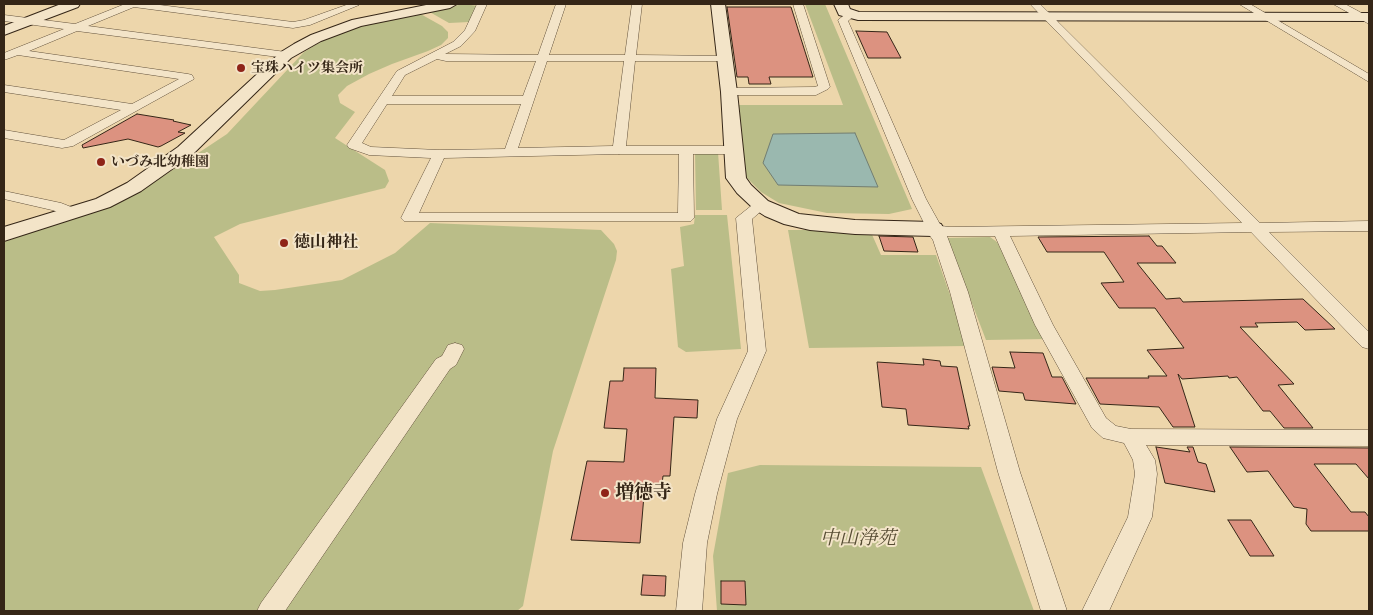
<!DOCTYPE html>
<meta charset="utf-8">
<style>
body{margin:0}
#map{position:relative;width:1373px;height:615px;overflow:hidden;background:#edd6ab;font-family:"Gentium Book Plus",serif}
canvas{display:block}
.frame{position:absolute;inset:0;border:5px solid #352617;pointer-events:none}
</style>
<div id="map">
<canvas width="1373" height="615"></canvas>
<div class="frame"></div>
</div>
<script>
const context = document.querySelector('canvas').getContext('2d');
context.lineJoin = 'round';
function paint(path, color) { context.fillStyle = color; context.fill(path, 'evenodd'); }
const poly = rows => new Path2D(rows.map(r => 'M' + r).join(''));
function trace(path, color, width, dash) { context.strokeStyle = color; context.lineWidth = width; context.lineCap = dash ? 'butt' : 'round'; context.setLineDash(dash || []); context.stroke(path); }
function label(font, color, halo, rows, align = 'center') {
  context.font = font + ' "Gentium Book Plus","Noto Serif JP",serif'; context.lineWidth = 4; context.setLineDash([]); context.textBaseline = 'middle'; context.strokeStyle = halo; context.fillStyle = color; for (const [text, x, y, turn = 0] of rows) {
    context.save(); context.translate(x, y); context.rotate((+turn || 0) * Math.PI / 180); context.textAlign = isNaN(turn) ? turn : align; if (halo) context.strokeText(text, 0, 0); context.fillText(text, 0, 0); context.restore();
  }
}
paint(poly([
 [464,4,478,6,469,22,449,23,428,11],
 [805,4,825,4,912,209,889,214,827,213,779,203,761,192,741,172,739,105,843,105],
 [417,12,442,26,448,32,448,38,441,45,428,51,392,64,369,74,347,86,338,95,340,103,355,112,335,138,385,170,389,181,385,188,240,224,214,237,239,275,239,283,260,291,275,290,342,280,395,253,430,223,601,230,614,244,617,251,616,260,553,451,523,606,517,611,4,611,4,242,123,198,162,177,227,134,304,52,333,34,387,17],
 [695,151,718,152,722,210,696,210],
 [695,215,727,215,741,349,686,352,678,347,671,269,684,266,680,227,694,224],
 [788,230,870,230,881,255,936,255,968,346,809,348],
 [990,237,997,242,1047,339,986,340,947,238],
 [760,465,981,467,1034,611,717,611,713,556,728,473]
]), '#babd88');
const water = poly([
 [855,133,878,187,778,185,763,163,773,134,855,133]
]);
paint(water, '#9ab8af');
trace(water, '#727e72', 1);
const building = poly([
 [727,7,791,7,813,77,769,77,771,84,749,84,748,77,737,77,727,7],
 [856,31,887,32,901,58,868,58,856,31],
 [137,114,174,120,173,121,191,125,178,132,185,133,161,146,158,147,128,139,83,148,82,145,137,114],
 [879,236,913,237,918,252,884,251,879,236],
 [1149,236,1157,246,1162,246,1176,263,1137,263,1166,299,1180,298,1183,302,1303,299,1335,329,1305,330,1297,322,1255,323,1258,327,1240,327,1294,384,1278,385,1313,428,1284,428,1270,411,1263,411,1237,377,1229,378,1228,376,1182,379,1178,374,1195,427,1173,427,1159,407,1100,404,1086,378,1149,378,1148,376,1167,376,1147,350,1184,348,1155,308,1119,308,1101,283,1124,282,1104,252,1047,252,1038,237,1149,236],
 [1010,352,1043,353,1052,377,1062,377,1076,404,1025,400,1023,393,999,391,992,367,1015,368,1010,352],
 [923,359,940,361,941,366,957,367,970,426,968,426,969,429,908,425,906,409,882,407,877,362,924,365,923,359],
 [624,368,656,368,655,398,698,400,697,418,674,417,670,476,663,476,662,484,645,483,640,543,571,540,587,461,624,462,627,429,604,428,610,381,623,381,624,368],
 [1156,447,1190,452,1187,447,1193,447,1198,462,1206,464,1215,492,1165,483,1156,447],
 [1230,447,1369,448,1369,479,1356,464,1314,464,1351,512,1365,512,1369,517,1369,531,1311,531,1306,524,1307,509,1294,507,1268,471,1247,472,1230,447],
 [1228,520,1251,520,1274,556,1250,556,1228,520],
 [643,575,666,576,665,596,641,595,643,575],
 [721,581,745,581,746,605,721,604,721,581]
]);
paint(building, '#dc9280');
trace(building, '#352617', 1);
const street = poly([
 [125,4,152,4,293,22,304,20,349,4,359,5,310,25,293,28,134,7,88,26,286,52,291,55,286,58,77,31,29,51,188,74,192,75,194,79,73,146,62,148,4,138,4,130,64,140,121,110,4,92,4,85,132,104,179,79,18,55,4,60,4,53,64,29,4,21,4,15,75,24,125,4],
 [477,4,487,4,475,31,461,46,445,54,538,55,556,4,566,4,549,55,625,55,632,4,642,4,636,55,728,56,729,58,724,61,635,61,626,146,733,146,740,150,733,154,693,154,694,218,691,221,404,221,401,218,431,158,369,155,349,148,347,145,397,71,453,42,465,30,477,4],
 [437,59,446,61,536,61,523,96,392,96,405,75,437,59],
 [547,61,624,61,613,146,518,148,547,61],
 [387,104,521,104,505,149,439,150,371,147,362,143,387,104],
 [619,154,679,154,678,213,419,213,444,158,619,154],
 [793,4,803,4,830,87,828,89,816,95,725,95,723,92,729,88,814,87,818,86,793,4],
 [1030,4,1040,4,1260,223,1369,221,1369,231,1269,232,1369,332,1369,349,1362,347,1251,232,1010,236,1053,325,1106,418,1116,426,1131,429,1369,430,1369,446,1146,445,1155,460,1157,474,1152,517,1109,611,1082,611,1128,517,1135,474,1133,460,1124,443,1103,438,1092,428,1035,325,995,236,947,236,968,292,1020,472,1067,611,1041,611,998,472,950,292,933,240,925,229,926,227,912,199,838,20,847,13,853,13,855,15,848,21,926,199,941,226,950,227,1242,223,1030,4],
 [1239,4,1250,4,1369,74,1369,82,1239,4],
 [1333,4,1345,4,1369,17,1369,24,1333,4],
 [4,191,61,203,79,210,81,213,79,216,74,217,52,210,4,199,4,191],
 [761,201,766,202,768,205,752,219,766,351,737,419,717,494,707,543,702,611,676,611,683,543,695,494,717,419,748,351,736,218,756,202,761,201],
 [455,343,462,345,464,349,456,365,450,369,285,611,257,611,261,603,436,359,442,356,448,345,455,343]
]);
const secondary = poly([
 [61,4,80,4,78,7,4,35,4,26,61,4],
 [431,4,457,4,450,8,361,26,321,41,291,58,192,155,141,191,110,207,4,241,4,227,96,199,127,183,178,147,281,52,294,44,311,35,352,20,431,4],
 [711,4,725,4,737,92,746,178,751,185,768,201,799,214,855,220,933,222,941,224,944,229,941,234,933,236,855,234,810,230,784,224,765,216,754,209,737,193,726,178,721,92,711,4],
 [834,4,848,4,850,9,859,12,1369,13,1369,21,858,20,839,15,834,4]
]);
trace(street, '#63523c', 1);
trace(secondary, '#352617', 2);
paint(street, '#f3e4c8');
paint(secondary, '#f3e4c8');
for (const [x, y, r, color] of [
 [241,68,5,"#8f2418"],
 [101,162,5,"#8f2418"],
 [284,243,5,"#8f2418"],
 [605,493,5,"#8f2418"]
]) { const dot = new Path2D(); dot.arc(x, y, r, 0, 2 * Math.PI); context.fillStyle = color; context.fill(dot); trace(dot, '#f3e4c8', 2); }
label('bold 14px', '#352617', '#f3e4c8', [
 ["宝珠ハイツ集会所",251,68],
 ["いづみ北幼稚園",111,162]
], 'left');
label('bold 16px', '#352617', '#f3e4c8', [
 ["徳山神社",294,243]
], 'left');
label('bold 19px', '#352617', '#f3e4c8', [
 ["増徳寺",615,493]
], 'left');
label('italic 19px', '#564c33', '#f3e4c8', [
 ["中山浄苑",858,539]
]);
</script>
